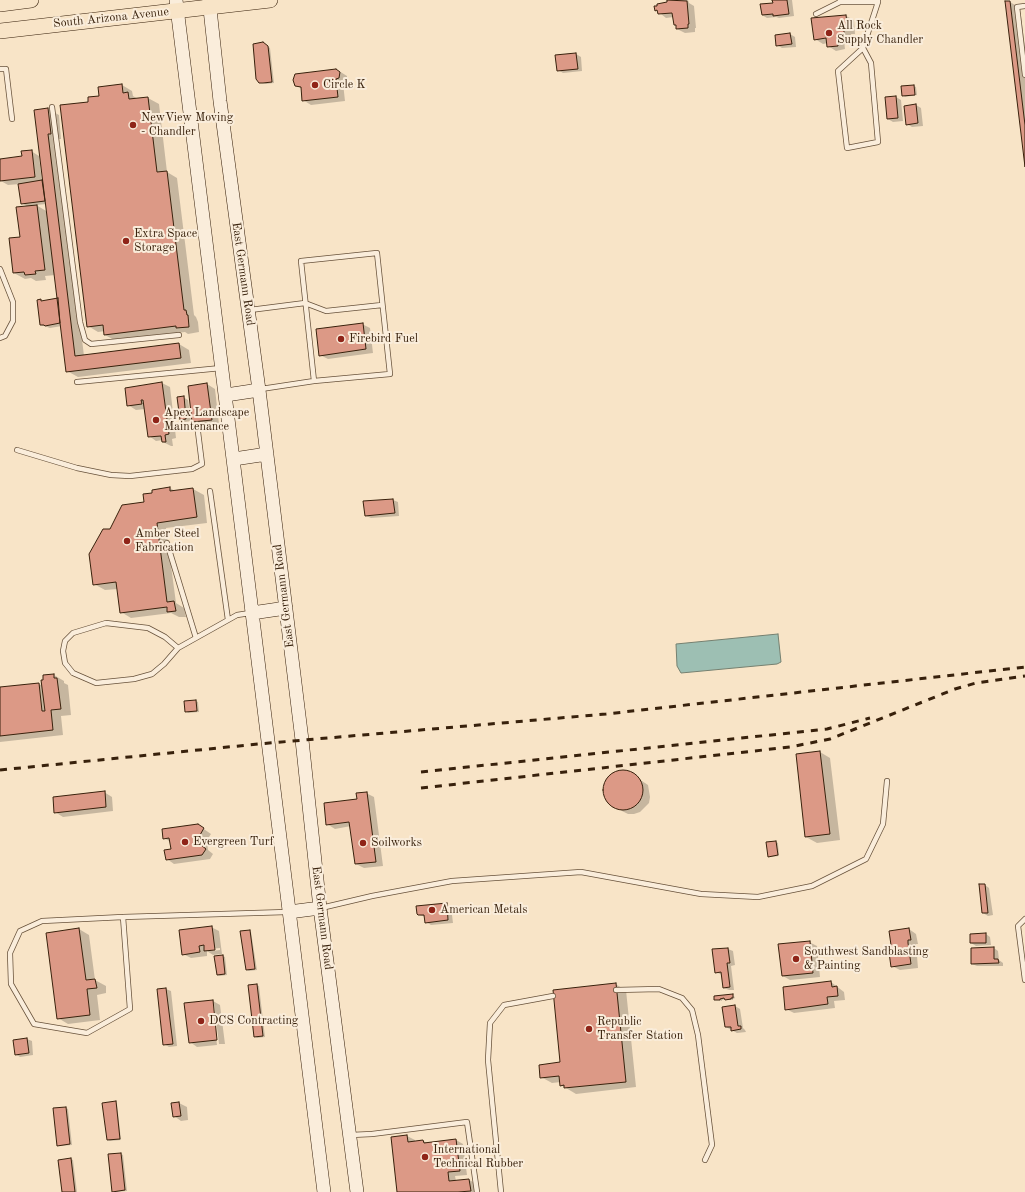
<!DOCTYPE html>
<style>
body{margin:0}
canvas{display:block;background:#f8e4c7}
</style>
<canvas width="1025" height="1192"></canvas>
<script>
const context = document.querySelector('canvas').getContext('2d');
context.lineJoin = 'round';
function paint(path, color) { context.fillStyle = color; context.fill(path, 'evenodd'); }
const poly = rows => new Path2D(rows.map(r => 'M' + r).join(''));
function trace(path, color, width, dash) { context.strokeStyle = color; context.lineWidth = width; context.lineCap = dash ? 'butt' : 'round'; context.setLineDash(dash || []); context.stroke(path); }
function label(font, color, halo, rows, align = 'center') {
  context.font = font + ' "Old Standard TT",serif'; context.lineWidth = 4; context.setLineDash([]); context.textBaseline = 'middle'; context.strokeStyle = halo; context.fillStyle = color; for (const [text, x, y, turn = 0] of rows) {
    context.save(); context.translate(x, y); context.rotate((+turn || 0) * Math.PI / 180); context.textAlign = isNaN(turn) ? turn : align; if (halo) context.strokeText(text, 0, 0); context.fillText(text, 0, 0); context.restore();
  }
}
const water = poly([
 [778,634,781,662,777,664,681,673,677,666,676,644,778,634]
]);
paint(water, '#9dbfb3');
trace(water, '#758070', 1);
paint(poly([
 [668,0,688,0,689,3,694,6,696,28,695,28,695,32,685,33,677,29,677,26,675,25,674,17,666,18,656,10,669,3],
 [773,0,792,0,794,16,779,18,776,17,767,18,762,15,774,3],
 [1010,2,1020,8,1025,47,1025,158],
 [846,16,854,20,855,34,851,34,852,40,844,41,845,49,836,51,828,46,828,43,823,44,815,39],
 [790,34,795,37,796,47,782,48,777,45],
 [263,43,270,48,274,83,266,84,260,82],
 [576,54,581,57,582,71,563,73,558,70],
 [339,71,347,76,347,81,343,83,345,101,311,105,303,100,302,89,296,85],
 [122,85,132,91,133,96,138,99,148,98,159,104,167,172,177,178,194,315,196,317,198,322,199,332,188,334,185,332,116,341,105,335,105,331,98,332,88,326,89,103],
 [914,86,916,87,917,95,905,97,903,95,902,87],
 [896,97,901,100,903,121,893,122,888,119],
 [916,105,921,108,923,126,912,127,907,124,905,106],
 [48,109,59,115,61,139,58,139,84,356,179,344,189,350,191,363,78,377,67,371,62,326,50,328,41,325,40,300,43,302,59,299,56,275,45,276,46,280,36,281,31,278,25,279,14,273,28,207,22,203,20,184,8,185,1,181,0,175,0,160,23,157,31,151,39,156,42,182,44,183,36,111],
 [47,204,48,212,36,205],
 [362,324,370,328,373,353,328,359,320,355],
 [162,383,170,387,176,438,172,439,173,446,171,446,163,442,163,440,156,441,149,436,145,409,136,410,128,405,126,389],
 [207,384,215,389,219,424,200,426,193,422,189,386],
 [183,397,188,400,191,421,185,422,180,419],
 [170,488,175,491,193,489,204,495,207,523,166,528,176,603,184,608,186,617,179,617,171,613,131,618,121,612,118,589,105,590,94,584,111,530,145,503,153,494],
 [393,500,398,502,399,516,371,518,366,516],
 [54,675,64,681,64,683,68,685,71,715,61,716,63,735,0,742,0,688,39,684,43,686],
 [196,701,198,702,199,712,188,713,186,711],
 [820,752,830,758,840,840,817,843,806,837],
 [618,772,630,773,648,785,650,797,649,803,640,812,634,814,628,814,622,811,609,802,605,797,604,791,605,784,608,779],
 [104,792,112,797,113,811,63,817,55,812],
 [366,793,374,797,383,866,364,868,356,864,351,826,335,829,327,824],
 [198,825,211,834,207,840,208,850,213,854,210,859,174,864,167,859,172,850,171,842,164,838],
 [776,842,778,843,779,856,771,857,769,856],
 [985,885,989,888,993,915,988,916,983,913],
 [446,904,451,907,453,923,431,925,426,922,426,917,419,915],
 [211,927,219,931,222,954,213,955,207,951,207,956,191,958,183,954],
 [220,948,220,950,211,951,211,949],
 [79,929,89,935,95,980,106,986,106,993,97,995,100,1020,68,1024,58,1018],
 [909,929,916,934,918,944,916,944,918,968,900,970,892,966,892,946],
 [249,931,251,932,257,970,249,971,247,970],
 [986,934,990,937,991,945,976,946,971,943],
 [809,942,817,946,820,977,790,980,783,976],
 [994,948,998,951,999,960,1003,963,1003,966,977,966,972,964],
 [728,949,733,951,735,965,731,966,734,990,729,990,724,988,722,975,716,972,713,950],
 [223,956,225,957,227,975,220,976,217,975],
 [831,982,844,992,845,1000,834,1001,835,1008,794,1013,786,1009],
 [615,984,626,990,636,1087,576,1094,561,1085,561,1082,552,1083,541,1077,561,1063],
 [257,985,259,986,265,1037,257,1038,255,1036,249,986],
 [166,989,171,991,177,1046,169,1047,164,1044],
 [732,995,734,996,735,998,733,999,733,1000,728,1000,725,999,722,1000,722,1001,715,999],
 [213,1001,220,1005,225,1044,219,1044,214,1004,212,1004,217,1045,197,1047,190,1042],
 [735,1006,740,1009,743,1028,745,1030,746,1032,737,1033,726,1027,723,1008],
 [27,1039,32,1041,33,1055,20,1057,15,1054],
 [115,1102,117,1104,121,1140,110,1141,108,1140],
 [179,1103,187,1107,188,1120,181,1121,174,1116],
 [66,1108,68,1109,72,1145,60,1146,58,1145],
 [407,1136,415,1140,415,1142,423,1141,428,1143,456,1140,463,1144,467,1175,455,1176,456,1181,469,1180,477,1184,478,1192,398,1192],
 [121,1154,123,1155,127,1191,115,1192,113,1191],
 [71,1159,73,1160,77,1192,63,1192]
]), '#0003');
const building = poly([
 [667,0,687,1,689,24,688,24,688,28,676,29,676,25,674,25,672,13,658,14,657,10,655,11,654,6,657,6,657,4,667,2,667,0],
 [772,0,787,0,789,14,773,16,773,14,762,15,760,4,773,3,772,0],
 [1005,1,1010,1,1025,125,1025,167,1005,1],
 [846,15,848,30,844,30,844,36,837,37,838,46,827,47,826,38,814,40,811,18,846,15],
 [790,33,792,44,776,46,775,35,790,33],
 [263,42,268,46,272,82,263,83,259,83,256,79,253,44,263,42],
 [576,53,578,69,557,71,555,55,576,53],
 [336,69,340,72,339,78,336,79,338,97,302,101,301,87,295,86,293,80,295,74,336,69],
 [122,84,123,93,128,92,129,99,148,97,157,172,167,171,184,310,186,310,187,315,188,315,189,327,176,328,176,326,104,335,103,325,87,327,60,105,88,102,88,97,99,96,98,87,122,84],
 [914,85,915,95,902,96,901,86,914,85],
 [896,96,898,118,887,119,885,97,896,96],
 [916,104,918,123,906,125,904,106,916,104],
 [48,108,51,134,48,134,75,356,179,343,181,358,66,372,34,110,48,108],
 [32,150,35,177,0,181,0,159,22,156,21,151,32,150],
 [42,180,45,201,21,204,18,184,42,180],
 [37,205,45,270,35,271,36,274,25,275,24,272,13,273,9,238,20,237,16,207,37,205],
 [58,298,60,323,45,326,44,325,40,325,37,300,41,299,41,301,58,298],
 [363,323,366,349,319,356,316,329,363,323],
 [162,382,169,434,165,435,166,442,162,442,161,436,148,437,143,400,141,400,142,404,127,406,125,388,162,382],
 [207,383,212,420,192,422,188,386,207,383],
 [184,396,186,419,180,420,177,397,184,396],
 [170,487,170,491,193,488,197,517,157,523,167,602,174,601,176,611,167,612,167,607,120,613,116,582,93,585,89,554,103,529,110,529,122,505,144,502,143,494,152,493,152,490,170,487],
 [393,499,395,513,365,516,363,501,393,499],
 [54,674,54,678,57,678,61,709,51,710,53,730,0,736,0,687,39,683,42,711,45,711,41,680,43,680,43,675,54,674],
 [196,700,197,711,185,712,184,701,196,700],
 [820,751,830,834,805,837,796,754,820,751],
 '603 790a20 20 0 1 1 40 0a20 20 0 1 1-40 0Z',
 [105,791,106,807,54,813,53,797,105,791],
 [367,792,376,862,355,864,349,822,326,825,324,803,357,799,356,793,367,792],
 [198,824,204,828,200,835,201,845,206,849,202,855,166,860,164,850,171,849,169,838,163,839,162,829,198,824],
 [776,841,778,855,768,857,766,842,776,841],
 [979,884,985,884,988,913,982,913,979,884],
 [447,903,448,920,425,923,424,915,418,915,417,914,416,906,447,903],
 [212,926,215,950,204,951,204,945,199,946,200,952,182,955,179,930,212,926],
 [79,928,86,980,95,979,97,988,87,989,90,1015,57,1019,46,933,79,928],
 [909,928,911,940,908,940,908,943,911,964,891,967,888,945,891,945,889,931,909,928],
 [250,930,255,969,246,970,240,931,250,930],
 [986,933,986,943,970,943,970,934,986,933],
 [810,941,813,973,782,976,778,944,810,941],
 [994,947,994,959,998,959,999,963,971,964,971,948,994,947],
 [728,948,730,963,727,963,730,987,723,988,721,972,715,973,712,949,728,948],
 [223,955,225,974,217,975,214,956,223,955],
 [831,981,832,987,837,986,838,996,827,997,828,1004,785,1010,783,987,831,981],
 [616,983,626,1082,564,1088,564,1085,560,1086,559,1076,540,1078,539,1065,560,1062,553,990,616,983],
 [257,984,263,1036,254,1037,248,985,257,984],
 [166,988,173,1044,163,1045,157,989,166,988],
 [733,994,733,998,731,998,731,999,725,1000,724,998,720,999,720,1000,714,1000,714,996,733,994],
 [213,1000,217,1040,189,1043,184,1003,213,1000],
 [735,1005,738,1026,741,1026,741,1029,731,1031,731,1027,725,1027,722,1007,735,1005],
 [27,1038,29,1053,15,1055,13,1040,27,1038],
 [116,1101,120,1139,107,1140,102,1103,116,1101],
 [179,1102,181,1116,173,1117,171,1103,179,1102],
 [66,1107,70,1144,57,1146,53,1108,66,1107],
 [407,1135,408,1142,423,1140,424,1143,456,1139,460,1171,448,1172,449,1181,469,1179,471,1191,458,1192,397,1192,391,1137,407,1135],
 [121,1153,125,1190,112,1192,108,1154,121,1153],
 [71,1158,75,1192,62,1192,58,1160,71,1158]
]);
paint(building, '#dc9986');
trace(building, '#38210c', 1);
const lane = poly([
 [840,0,840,2,878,2,878,0],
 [1025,6,1017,7,1025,75],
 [816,14,840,2],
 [863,48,838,71,847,148,878,142,871,63,863,48,878,2],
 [0,69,6,69,12,119],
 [52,107,80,322,85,340,91,344,179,335],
 [0,269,13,302,13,321,5,336,0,338],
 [250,310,305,303,326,311,382,305],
 [77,382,221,368],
 [261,389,314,381,390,374,377,253,301,261,314,381],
 [17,450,77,468,111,475,130,476,192,469,202,464,197,424],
 [210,491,228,620],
 [167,543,196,638],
 [178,648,165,637,148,628,106,623,73,633,65,641,63,651,65,663,73,673,96,683,134,679,152,674,164,664,178,648,237,615,250,613],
 [321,908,372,896,452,881,581,872,701,894,758,897,812,886,866,859,883,824,887,781],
 [123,917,130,1009,87,1033,34,1024,11,984,10,953,20,931,42,921,123,917,287,912],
 [1025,919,1018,926,1025,980],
 [616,990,659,989,682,998,692,1010,698,1035,712,1145,705,1160],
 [351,1135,372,1134,467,1122,477,1192],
 [501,1192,488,1060,490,1023,504,1005,553,996]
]);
const secondary = poly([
 [176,0,324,1192],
 [209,0,220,101,259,390,302,740,320,908,357,1192],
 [226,395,259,390],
 [234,459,267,454],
 [252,613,286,608],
 [289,912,320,908]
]);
const primary = poly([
 [0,4,31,0],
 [0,31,270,0]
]);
trace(lane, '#68523b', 6);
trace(secondary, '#38210c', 14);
trace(primary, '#38210c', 16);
trace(lane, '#faeddb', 4.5);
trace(secondary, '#faeddb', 13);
trace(primary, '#f8e4c7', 15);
trace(poly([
 [0,770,258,744,606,714,1025,667],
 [421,772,827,729,870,718],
 [421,788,790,747,830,739,955,689,976,683,1025,676]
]), '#38210c', 3, [7, 7]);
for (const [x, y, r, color] of [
 [829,33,4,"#8f2418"],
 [315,85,4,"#8f2418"],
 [133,125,4,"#8f2418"],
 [126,241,4,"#8f2418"],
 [341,339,4,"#8f2418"],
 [156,420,4,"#8f2418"],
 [127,541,4,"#8f2418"],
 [185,842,4,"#8f2418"],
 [363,843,4,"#8f2418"],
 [432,910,4,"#8f2418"],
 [796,959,4,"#8f2418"],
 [201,1021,4,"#8f2418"],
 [589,1029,4,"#8f2418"],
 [425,1157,4,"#8f2418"]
]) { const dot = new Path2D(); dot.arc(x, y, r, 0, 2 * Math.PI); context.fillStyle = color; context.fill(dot); trace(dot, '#faeddb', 1.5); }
label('12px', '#38210c', '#faeddb', [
 ["South Arizona Avenue",111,18,-6],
 ["East Germann Road",243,274,82],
 ["East Germann Road",284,596,-97],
 ["East Germann Road",322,918,83]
]);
label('12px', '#38210c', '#faeddb', [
 ["All Rock",837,26],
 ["Supply Chandler",837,40],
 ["Circle K",323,85],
 ["NewView Moving",141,118],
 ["- Chandler",141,132],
 ["Extra Space",134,234],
 ["Storage",134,248],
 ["Firebird Fuel",349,339],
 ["Apex Landscape",164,413],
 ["Maintenance",164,427],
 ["Amber Steel",135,534],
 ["Fabrication",135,548],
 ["Evergreen Turf",193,842],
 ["Soilworks",371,843],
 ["American Metals",440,910],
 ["Southwest Sandblasting",804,952],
 ["& Painting",804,966],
 ["DCS Contracting",209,1021],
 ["Republic",597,1022],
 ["Transfer Station",597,1036],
 ["International",433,1150],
 ["Technical Rubber",433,1164]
], 'left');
</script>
